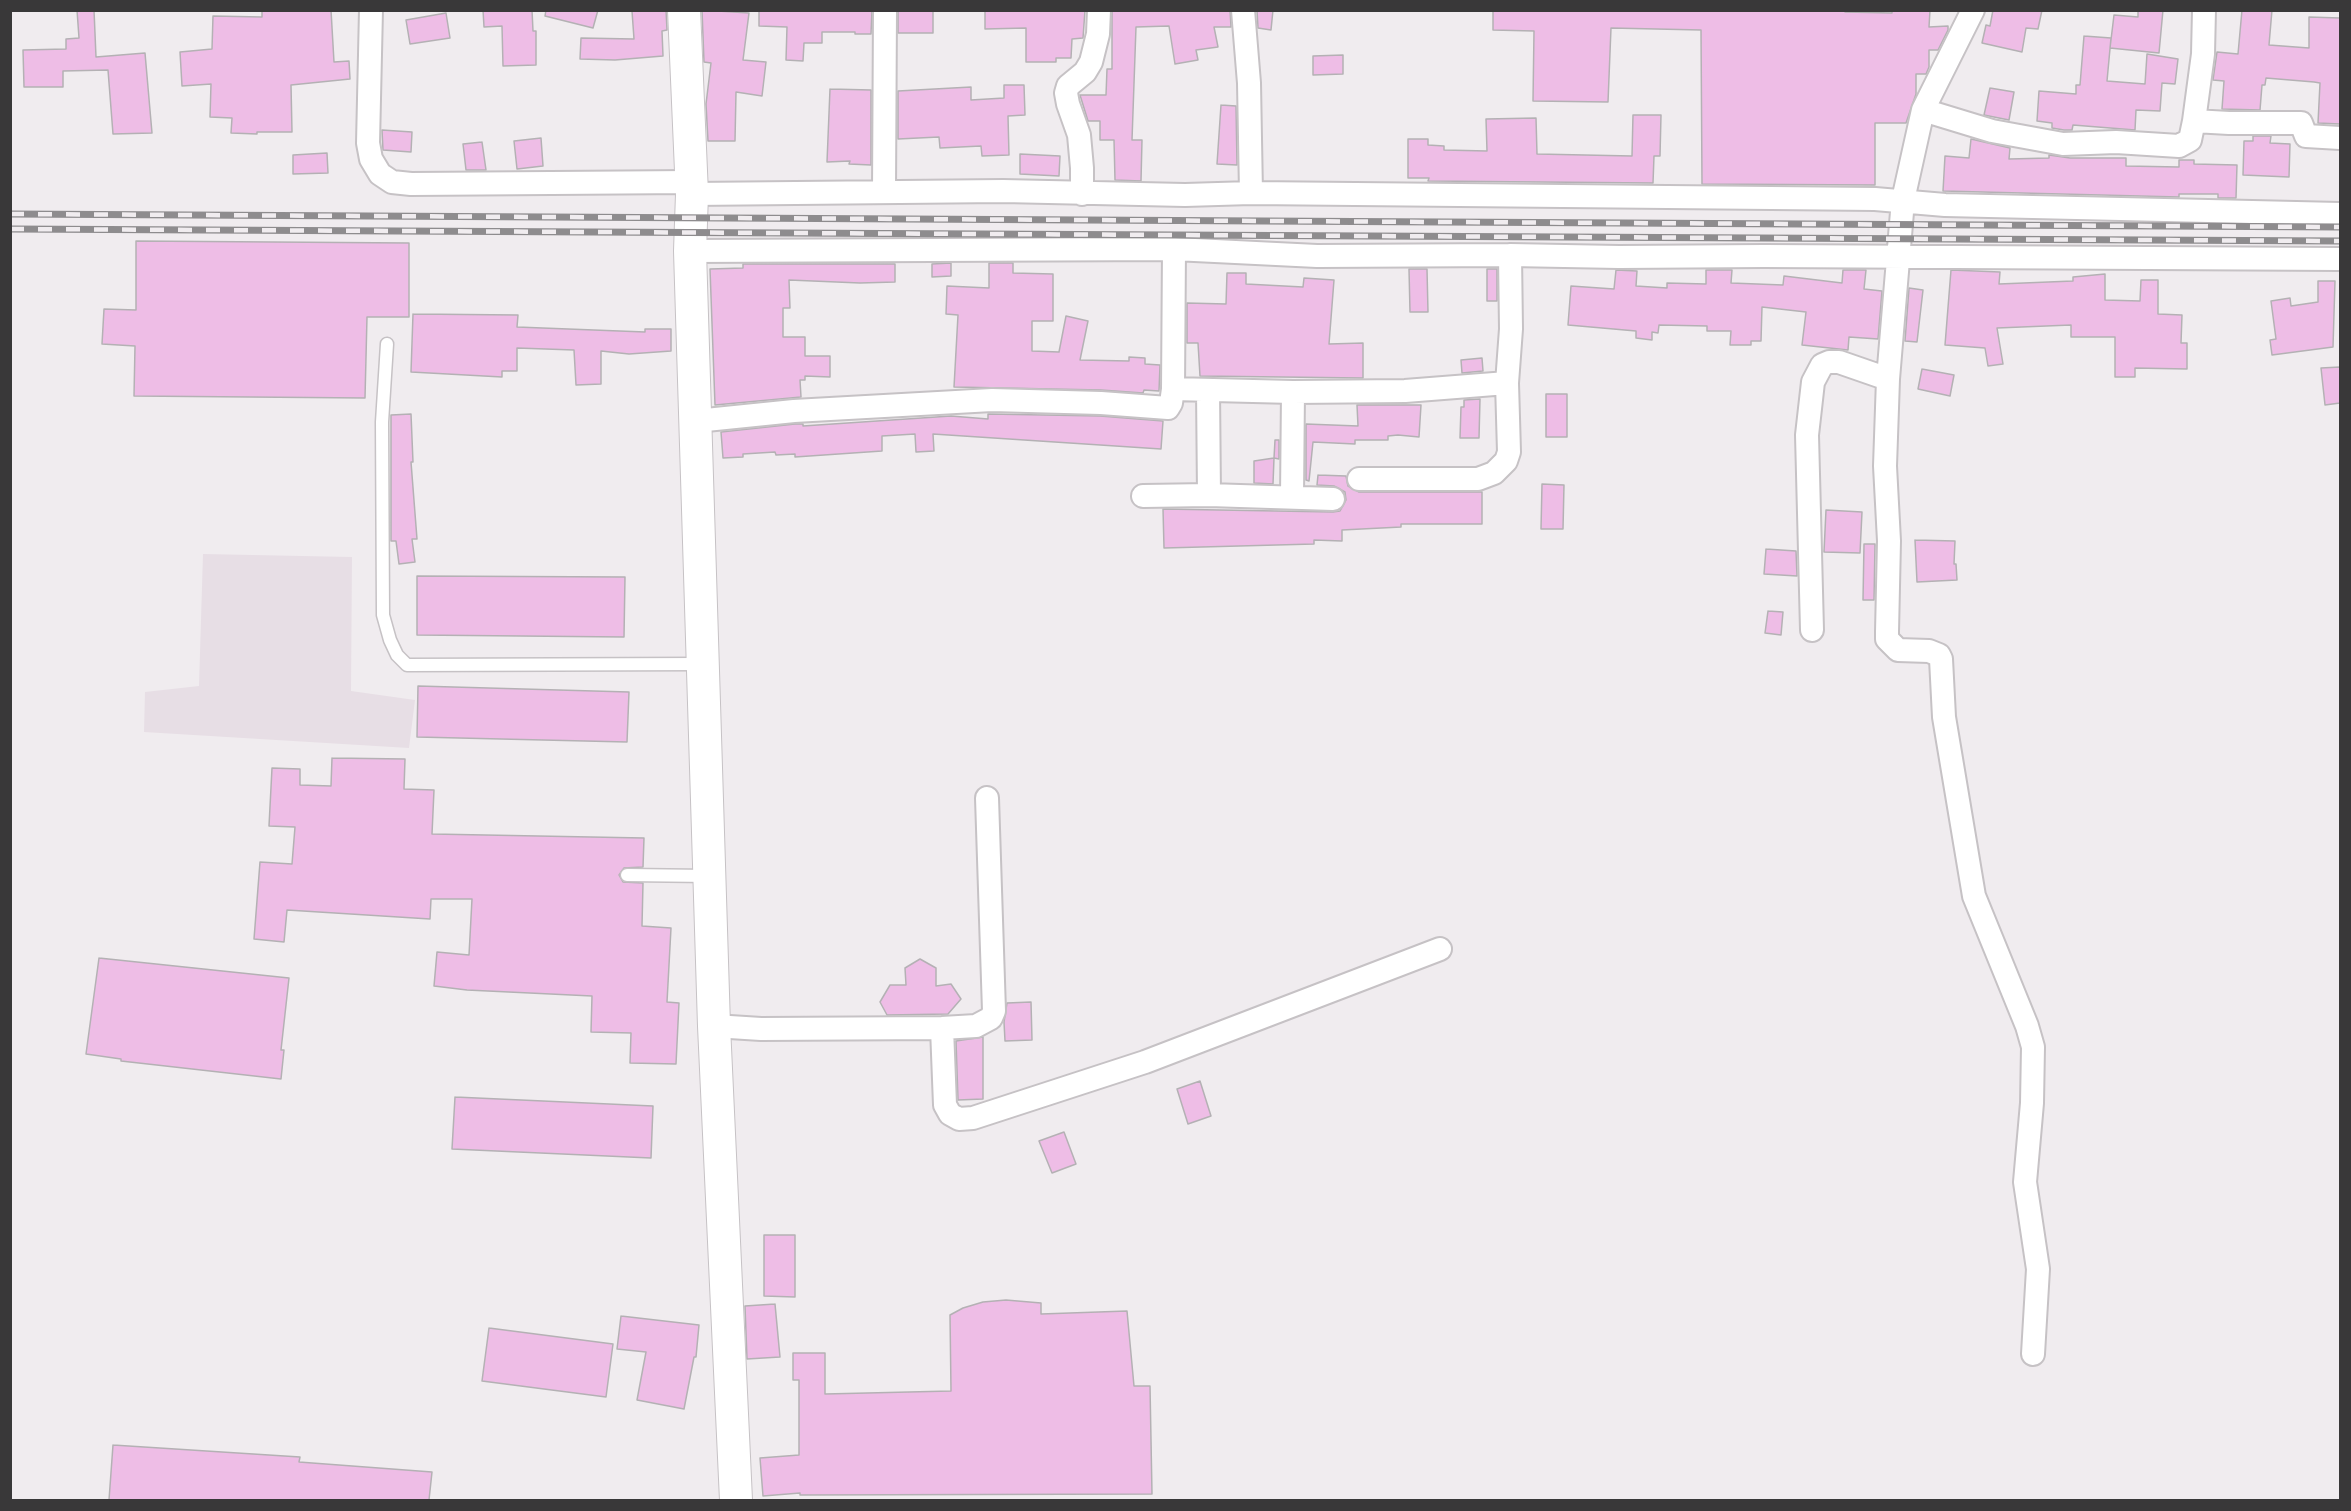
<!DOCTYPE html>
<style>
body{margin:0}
#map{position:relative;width:2351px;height:1511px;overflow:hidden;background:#f0ecef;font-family:"Public Sans",sans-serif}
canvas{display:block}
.frame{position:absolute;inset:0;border:12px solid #393839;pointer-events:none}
</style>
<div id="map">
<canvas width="2351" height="1511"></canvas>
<div class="frame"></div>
</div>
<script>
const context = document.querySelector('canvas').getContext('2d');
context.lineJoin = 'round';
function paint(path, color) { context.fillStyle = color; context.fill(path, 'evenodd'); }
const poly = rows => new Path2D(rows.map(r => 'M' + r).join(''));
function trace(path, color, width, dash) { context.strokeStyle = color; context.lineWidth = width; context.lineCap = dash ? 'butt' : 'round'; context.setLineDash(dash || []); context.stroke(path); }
paint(poly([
 [203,554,352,557,351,691,415,700,409,748,144,732,145,692,199,686]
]), '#e7dee5');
const building = poly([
 [77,10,94,10,96,57,145,53,152,133,113,134,108,70,63,71,63,87,24,87,23,50,66,49,66,39,79,38,77,10],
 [262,10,331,10,334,62,349,61,350,79,291,85,292,132,257,132,257,134,231,133,232,118,210,117,211,84,182,86,180,52,212,49,213,16,262,17,262,10],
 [483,10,532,10,533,31,536,31,536,65,503,66,502,26,484,27,483,10],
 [546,10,598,10,593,28,545,16,546,10],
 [648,10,666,10,667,30,662,31,663,56,615,60,580,59,581,38,634,39,632,11,648,10],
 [702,10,749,13,743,60,766,62,762,96,736,92,735,141,708,141,706,104,711,63,704,62,702,10],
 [759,10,872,10,871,34,855,34,855,32,822,32,822,43,804,43,803,61,786,60,787,27,759,26,759,10],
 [898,10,933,10,933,33,898,33,898,10],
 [985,10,1085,10,1083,38,1072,39,1071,58,1056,58,1056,62,1026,62,1026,28,985,29,985,10],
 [1112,10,1230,10,1231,27,1214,27,1218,47,1196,50,1198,60,1175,64,1169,26,1136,27,1132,140,1142,140,1141,181,1115,180,1114,140,1100,140,1100,121,1088,121,1080,95,1106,95,1107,69,1112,69,1112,10],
 [1257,10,1273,10,1271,30,1258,28,1257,10],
 [1493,10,1845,10,1845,12,1892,13,1892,10,1930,10,1929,27,1948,26,1948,30,1938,50,1929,50,1929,67,1926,74,1916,74,1916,94,1906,123,1875,123,1875,185,1702,184,1701,30,1611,28,1608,102,1533,101,1534,31,1493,30,1493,10],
 [1993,10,2042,10,2038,29,2026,28,2022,52,1982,43,1986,25,1990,26,1993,10],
 [2138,10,2163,10,2159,53,2110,48,2114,15,2138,17,2138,10],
 [2242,10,2272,10,2269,45,2309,48,2309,17,2340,18,2340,124,2318,123,2320,83,2314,82,2266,78,2265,85,2262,85,2260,110,2222,109,2224,81,2213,80,2217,52,2238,54,2242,10],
 [446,13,450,38,410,44,406,20,446,13],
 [2084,36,2111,38,2107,81,2145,84,2147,54,2178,59,2175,84,2162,83,2160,111,2136,110,2135,130,2073,125,2072,130,2064,130,2052,128,2052,123,2037,121,2039,91,2076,94,2076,85,2080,85,2084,36],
 [1343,55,1343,74,1313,75,1313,56,1343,55],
 [1004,85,1024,85,1025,115,1008,116,1009,155,982,156,981,146,940,148,939,137,898,139,898,91,971,87,971,100,1004,98,1004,85],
 [1990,88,2014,92,2009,120,1984,115,1990,88],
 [830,89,871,90,871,165,849,164,850,161,827,162,830,89],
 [1221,105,1236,106,1237,165,1217,164,1221,105],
 [1633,115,1661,115,1660,156,1654,156,1653,183,1428,181,1429,178,1408,178,1408,139,1428,139,1428,145,1444,146,1444,150,1487,151,1486,119,1536,118,1537,154,1632,156,1633,115],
 [382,130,412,132,411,152,383,150,382,130],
 [2253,136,2271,136,2270,143,2290,144,2289,177,2243,175,2244,141,2253,141,2253,136],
 [541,138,543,166,517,169,514,141,541,138],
 [1971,139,2010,148,2009,159,2049,158,2049,155,2070,158,2126,158,2126,166,2179,167,2179,160,2194,160,2194,164,2237,165,2236,198,2218,198,2218,194,2179,194,2179,197,1943,191,1945,156,1969,158,1971,139],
 [482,142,486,170,466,170,463,144,482,142],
 [327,153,328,173,293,174,293,155,327,153],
 [1020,154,1060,156,1059,176,1020,174,1020,154],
 [136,241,409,243,409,317,367,317,365,398,134,396,135,346,102,344,104,309,136,310,136,241],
 [951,263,951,276,932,277,932,264,951,263],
 [989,263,1013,263,1013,273,1053,274,1053,321,1032,321,1032,351,1059,352,1066,316,1088,321,1080,360,1129,361,1129,357,1145,358,1145,364,1160,365,1159,391,1144,390,1143,393,1101,390,954,387,958,315,946,314,947,286,989,288,989,263],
 [743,264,895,264,895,282,860,283,789,280,790,308,783,308,783,337,805,337,805,356,830,356,830,377,805,376,805,380,800,380,801,397,715,405,710,269,743,268,743,264],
 [1409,269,1427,269,1428,312,1410,312,1409,269],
 [1487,269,1497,269,1497,301,1487,301,1487,269],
 [1616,270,1637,271,1636,286,1667,288,1667,283,1706,284,1706,270,1732,270,1731,283,1783,285,1784,276,1842,283,1843,270,1866,270,1864,289,1882,291,1878,339,1849,337,1848,350,1802,345,1806,312,1762,307,1761,341,1751,341,1751,345,1730,345,1731,331,1707,331,1707,326,1659,325,1658,333,1652,332,1652,340,1636,338,1636,331,1568,325,1571,286,1614,289,1616,270],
 [1951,270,2000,272,1999,284,2073,281,2073,277,2105,274,2105,300,2140,301,2141,280,2158,280,2158,314,2182,315,2181,343,2187,343,2187,369,2135,368,2135,377,2115,377,2115,337,2071,337,2071,325,1997,328,2003,364,1988,366,1985,348,1945,345,1951,270],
 [1227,273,1246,273,1246,284,1303,287,1304,278,1334,280,1329,344,1363,343,1363,378,1200,376,1198,343,1187,343,1187,303,1226,304,1227,273],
 [2318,281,2335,281,2333,347,2272,355,2270,340,2276,339,2271,301,2290,298,2291,306,2318,302,2318,281],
 [1909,288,1923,290,1917,342,1905,341,1909,288],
 [413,314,518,315,517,327,645,332,645,329,671,329,671,351,629,354,601,351,601,384,576,385,574,350,517,348,517,371,502,371,502,377,411,372,413,314],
 [1482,358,1483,371,1462,373,1461,360,1482,358],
 [2340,367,2340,403,2325,405,2321,368,2340,367],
 [1922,369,1954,375,1950,396,1918,389,1922,369],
 [1546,394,1567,394,1567,437,1546,437,1546,394],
 [1480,399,1479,438,1460,438,1461,407,1464,407,1464,400,1480,399],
 [1357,405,1421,405,1419,437,1398,435,1388,436,1388,440,1355,440,1355,444,1313,442,1309,481,1306,480,1306,424,1358,426,1357,405],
 [411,414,413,462,411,462,417,539,412,539,415,562,399,564,396,541,391,541,391,415,411,414],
 [988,414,1100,416,1163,421,1161,449,933,434,934,451,916,452,915,434,882,436,882,451,795,457,795,454,776,455,775,452,743,454,743,457,723,458,721,432,795,424,803,424,803,426,951,416,988,419,988,414],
 [1275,440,1279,440,1279,459,1274,458,1275,440],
 [1274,458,1273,484,1254,483,1254,461,1274,458],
 [1318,475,1346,476,1348,486,1359,492,1482,492,1482,524,1401,524,1401,527,1342,530,1342,541,1314,540,1314,544,1164,548,1163,509,1333,512,1340,511,1346,500,1345,492,1334,486,1317,485,1318,475],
 [1542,484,1564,485,1563,529,1541,529,1542,484],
 [1826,510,1862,512,1860,553,1824,552,1826,510],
 [1915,540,1955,541,1954,564,1956,564,1957,580,1917,582,1915,540],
 [1864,544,1875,544,1874,600,1863,600,1864,544],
 [1766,549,1796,551,1797,576,1764,574,1766,549],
 [417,576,625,577,624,637,417,635,417,576],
 [1768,611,1783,612,1781,635,1765,633,1768,611],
 [418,686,629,692,627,742,417,737,418,686],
 [332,758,405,759,404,789,434,790,432,834,644,838,643,867,624,868,619,875,623,882,643,883,642,926,671,928,667,1002,679,1003,676,1064,630,1063,631,1033,591,1032,592,996,467,990,434,986,437,952,469,955,472,899,431,899,430,919,287,910,284,942,254,939,260,862,292,864,295,827,269,826,272,768,300,769,300,785,331,786,332,758],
 [99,958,289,978,281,1050,284,1050,281,1079,121,1061,121,1059,86,1054,99,958],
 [920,959,936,968,936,986,951,984,961,999,948,1014,887,1015,880,1002,890,985,906,985,905,968,920,959],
 [1031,1002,1032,1040,1005,1041,1004,1022,1007,1003,1031,1002],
 [983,1037,983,1099,958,1100,956,1041,983,1037],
 [1200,1081,1211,1116,1188,1124,1177,1089,1200,1081],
 [455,1097,653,1106,651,1158,452,1149,455,1097],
 [1064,1132,1076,1164,1052,1173,1039,1141,1064,1132],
 [764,1235,795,1235,795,1297,764,1296,764,1235],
 [1006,1300,1041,1303,1041,1314,1127,1311,1134,1386,1150,1386,1152,1494,800,1495,800,1493,763,1496,760,1458,799,1455,799,1380,793,1380,793,1353,825,1353,825,1394,951,1391,950,1315,963,1308,983,1302,1006,1300],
 [775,1304,780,1357,747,1359,745,1306,775,1304],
 [621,1316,699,1325,696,1357,694,1357,684,1409,637,1400,646,1352,617,1349,621,1316],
 [489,1328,613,1344,606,1397,482,1381,489,1328],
 [113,1445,300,1457,299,1462,432,1472,429,1500,109,1500,113,1445]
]);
paint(building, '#eebde6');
trace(building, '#b4b1b4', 1.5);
const lane = poly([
 [387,344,382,422,383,615,390,640,397,655,407,665,702,664],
 [627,875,709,876]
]);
const street = poly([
 [371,10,368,143,371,159,380,174,392,182,411,184,691,182],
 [1243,10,1249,83,1251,193],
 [1973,10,1923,110,1903,200,1888,379,1885,466,1889,541,1887,632,1887,639,1898,650,1929,651,1939,655,1941,659,1944,717,1974,896,2027,1026,2033,1047,2032,1103,2025,1182,2038,1269,2033,1354],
 [1923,110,1992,131,2063,144,2116,142,2179,146,2190,140,2194,121,2203,54,2204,10],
 [2194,121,2229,123,2301,123,2306,136,2340,138],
 [884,191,885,10],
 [692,194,1003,191,1185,195,1251,193,1875,199,1945,205,2340,214],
 [1082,194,1082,168,1079,135,1068,104,1066,93,1068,86,1085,72,1091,62,1098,34,1099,10],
 [690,251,1174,249,1317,256,1510,255,1619,257,1764,256,2340,259],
 [1173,389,1293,392,1405,391,1507,383],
 [1208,390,1209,495,1333,499],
 [696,421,794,411,992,400,1101,403,1168,408,1171,403,1173,389,1174,249],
 [1359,479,1478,479,1494,473,1506,461,1509,452,1507,383,1511,329,1510,255],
 [1143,496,1209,495],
 [1292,496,1293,392],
 [1812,630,1807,435,1813,382,1822,365,1829,362,1839,362,1888,379],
 [714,1026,761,1029,942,1028,976,1026,991,1018,994,1011,987,798],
 [942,1028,945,1105,950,1114,959,1119,973,1118,1145,1062,1440,949]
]);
const secondary = poly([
 [684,10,692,194,690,251,714,1026,736,1500]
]);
trace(lane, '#c6c2c5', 15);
trace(street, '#c6c2c5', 26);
trace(secondary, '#c6c2c5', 34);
trace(lane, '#fff', 12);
trace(street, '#fff', 22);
trace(secondary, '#fff', 32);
const rail = poly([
 [10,214,2340,227],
 [10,229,2340,241]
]);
trace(rail, '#8e8c8e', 7);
trace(rail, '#f0ecef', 4.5, [14]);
</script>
